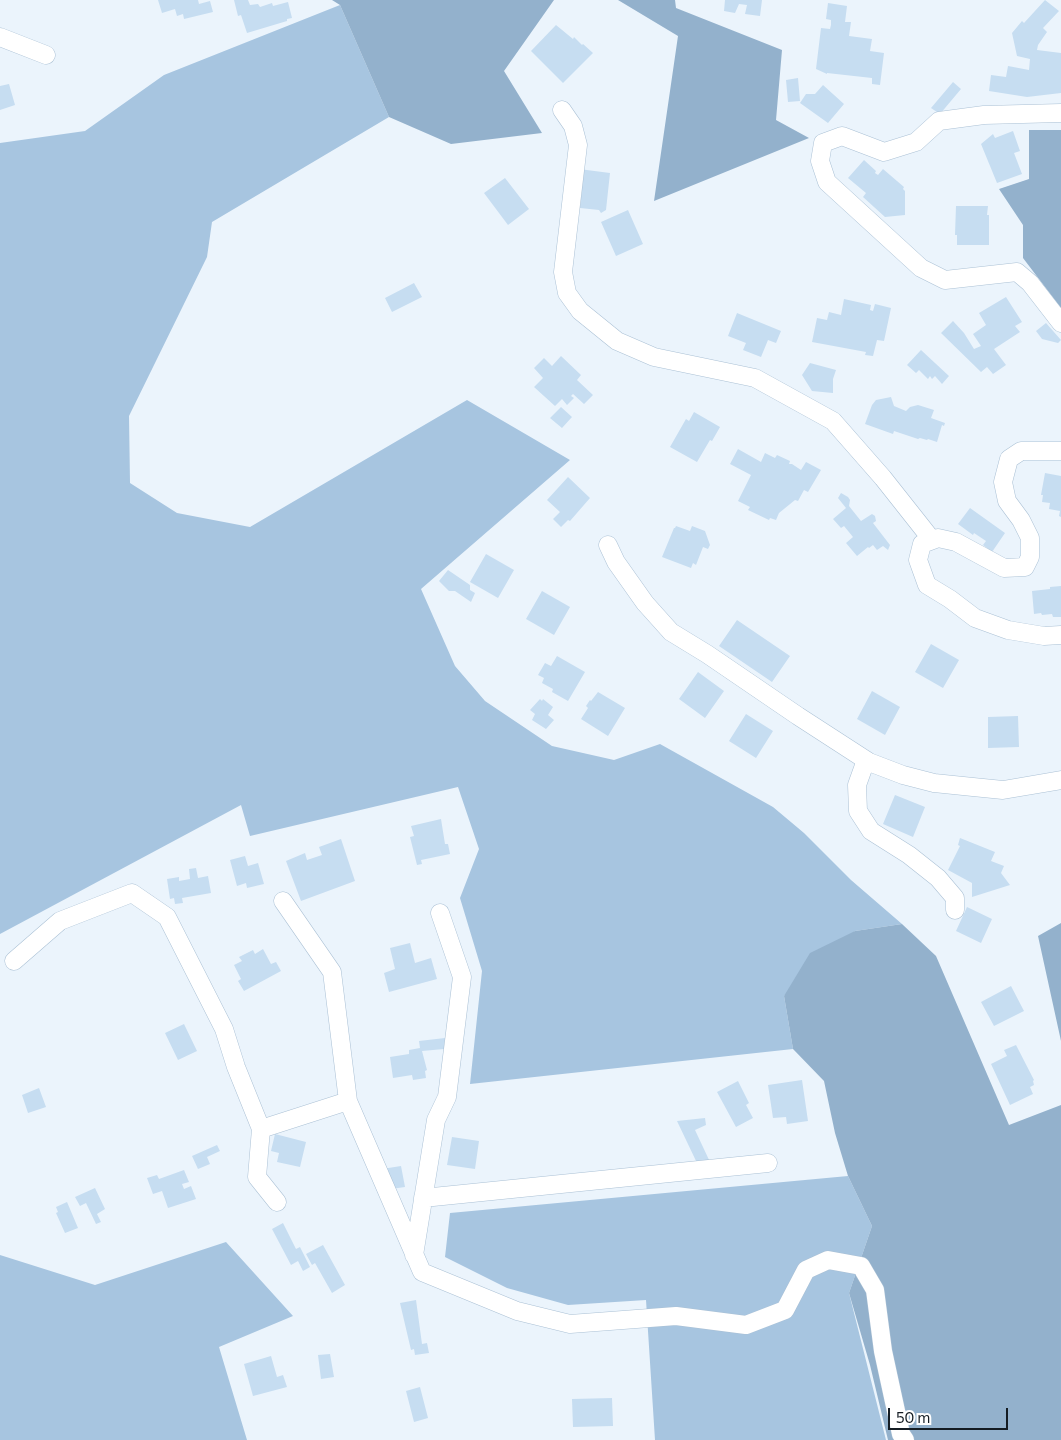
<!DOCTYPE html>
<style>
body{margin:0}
#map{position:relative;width:1061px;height:1440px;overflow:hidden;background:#ebf4fc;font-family:Commissioner,sans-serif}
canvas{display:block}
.scale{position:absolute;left:888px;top:1408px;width:120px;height:22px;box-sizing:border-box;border:2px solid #141c23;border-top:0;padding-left:6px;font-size:15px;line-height:18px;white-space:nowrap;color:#141c23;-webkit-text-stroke:4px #fff;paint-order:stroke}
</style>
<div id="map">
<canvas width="1061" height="1440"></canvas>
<div class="scale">50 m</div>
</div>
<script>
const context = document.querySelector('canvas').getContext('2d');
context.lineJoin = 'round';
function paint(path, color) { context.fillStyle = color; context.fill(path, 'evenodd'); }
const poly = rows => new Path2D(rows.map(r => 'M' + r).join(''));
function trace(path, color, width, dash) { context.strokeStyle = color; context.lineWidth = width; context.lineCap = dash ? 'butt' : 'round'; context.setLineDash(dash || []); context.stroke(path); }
paint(poly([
 [340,5,389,117,212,222,207,257,129,416,130,483,177,513,250,527,467,400,570,460,421,589,455,666,485,701,552,746,614,760,660,744,773,807,804,833,851,880,902,924,855,931,784,996,793,1049,470,1084,482,971,460,898,479,849,458,787,250,836,241,805,0,934,0,143,85,131,164,75],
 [848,1176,872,1226,849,1293,886,1440,655,1440,646,1300,568,1305,507,1288,445,1257,450,1213],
 [226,1242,293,1316,219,1347,247,1440,0,1440,0,1255,95,1285]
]), '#a7c5e0');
paint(poly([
 [332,0,554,0,504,71,542,133,451,144,389,117,340,5],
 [618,0,675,0,676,8,782,50,776,120,809,138,654,201,678,36],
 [1029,130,1061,130,1061,308,1023,258,1023,225,999,189,1029,179],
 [1061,923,1061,1041,1038,936],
 [902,924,936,956,1009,1125,1061,1105,1061,1440,888,1440,870,1365,849,1293,872,1226,848,1176,835,1133,824,1081,793,1049,784,996,810,953,855,931]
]), '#93b1cc');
paint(poly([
 [158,0,198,0,199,4,210,1,213,12,184,19,183,14,177,16,175,9,162,13],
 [234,0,248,0,250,5,258,4,260,7,272,3,273,6,288,2,292,18,287,19,287,21,247,33,241,15,238,16],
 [725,0,762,0,760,16,745,14,747,5,739,4,735,13,724,11],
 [1045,0,1059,11,1043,28,1047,32,1038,45,1037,50,1061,53,1061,93,1027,97,989,91,991,75,1006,77,1008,66,1029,70,1030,59,1017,56,1012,33,1022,21,1024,23],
 [828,3,847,6,845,22,851,22,849,36,872,39,870,51,884,53,880,85,872,84,872,78,827,73,827,74,816,69,821,28,830,29,831,25,831,20,826,19],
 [556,25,573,39,574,37,582,45,583,44,593,53,563,83,531,51],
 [798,78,800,101,788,102,786,80],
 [953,82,961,89,940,114,931,108],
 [9,84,15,105,0,110,0,86],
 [823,85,844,104,828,123,800,103,806,94,815,94],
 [1013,131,1020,151,1014,153,1022,174,997,183,981,144,993,134,995,138],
 [864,160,876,171,875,173,878,175,883,169,904,187,903,189,905,191,905,215,885,217,863,197,866,193,848,178],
 [579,169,610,173,606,210,601,213,599,210,580,208,583,176],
 [505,178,529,209,508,225,484,193],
 [956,206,988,206,987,215,989,215,989,245,957,245,957,235,955,235],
 [628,210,643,244,616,256,601,222],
 [414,283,422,297,392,312,385,298],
 [1006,297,1022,322,1015,326,1020,332,994,349,1006,365,993,374,987,367,981,372,941,333,953,321,964,333,974,349,981,346,973,334,986,325,979,313],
 [844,299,871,305,870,310,873,311,875,304,891,308,884,341,877,340,873,356,865,355,866,352,812,342,817,318,827,320,829,312,841,315],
 [737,313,781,331,776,343,768,340,761,357,743,350,746,343,728,336],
 [1046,323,1061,340,1058,343,1042,339,1036,331],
 [921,350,949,376,942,384,935,376,932,379,930,376,928,379,919,370,916,373,907,365],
 [561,356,581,375,577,380,593,395,584,404,573,394,571,396,574,398,567,405,562,399,555,406,534,387,543,378,534,368,544,358,552,366],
 [810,363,836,370,833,379,833,393,812,391,802,375],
 [891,397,894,406,906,411,910,407,918,405,934,410,931,418,945,423,944,426,942,425,937,442,928,439,927,440,920,438,918,439,894,431,893,434,865,424,872,405,876,400],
 [561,407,572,417,562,428,550,418],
 [694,412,720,427,712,441,710,440,697,462,670,447,686,419,689,421],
 [738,449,761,462,765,453,775,458,777,455,790,461,789,464,792,464,801,470,806,462,821,470,808,492,804,490,798,501,795,500,779,513,776,520,770,518,769,520,748,510,750,507,738,501,751,475,730,464],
 [1045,473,1061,476,1061,517,1059,516,1060,511,1049,509,1050,503,1042,502,1043,495,1041,495],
 [568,477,590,498,570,521,568,520,561,527,553,519,560,512,547,500],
 [841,493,848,497,850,500,849,506,861,521,872,514,875,516,876,521,873,523,890,545,888,550,883,546,877,550,873,545,869,548,868,547,857,556,846,543,853,537,844,526,841,528,833,519,846,508,838,498],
 [970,508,1005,533,992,552,983,545,986,541,974,533,973,535,958,524],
 [676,526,690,531,692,526,705,531,710,545,708,549,703,547,696,565,693,563,691,568,662,557,674,528,675,528],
 [486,554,514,570,498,598,470,582],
 [448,570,470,585,470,590,475,593,471,602,455,591,449,591,439,581],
 [1061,586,1061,617,1053,617,1052,614,1042,615,1041,613,1034,614,1032,591,1050,589,1050,587],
 [542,591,570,607,554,635,526,619],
 [737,620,790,656,772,682,719,646],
 [931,644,959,660,943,688,915,672],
 [557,656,585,672,568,701,552,692,553,689,542,683,544,678,538,675,545,663,551,666],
 [698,672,724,691,705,718,679,699],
 [872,691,900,707,885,735,857,719],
 [598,692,625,708,608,736,581,719,588,708,586,706,590,700,591,701],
 [540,699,542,701,543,699,553,707,548,715,554,720,546,729,532,720,535,714,530,710],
 [746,714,773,731,756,758,729,741],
 [1018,716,1019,747,988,748,988,717],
 [895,795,925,807,913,837,883,824],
 [441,819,445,844,448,844,450,854,421,860,422,864,417,865,410,837,414,836,411,826],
 [960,838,995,852,991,861,1004,866,1001,873,1010,885,972,897,972,883,948,870,960,846,958,845],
 [341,839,355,881,301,901,286,861,305,853,307,860,322,855,319,847],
 [245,856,248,866,258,863,264,884,247,888,246,883,237,886,230,860],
 [196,868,198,878,208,876,211,893,182,898,183,903,175,904,174,898,170,899,167,879,179,877,179,881,190,879,189,869],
 [967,907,992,919,981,943,956,931],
 [410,943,415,963,431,958,437,979,389,992,384,973,395,969,390,948],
 [263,949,271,964,276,962,281,971,244,991,238,981,241,979,234,965,242,961,239,957,253,950,255,954],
 [1011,986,1024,1011,994,1026,981,1002],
 [184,1024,197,1051,178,1060,165,1033],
 [445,1038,444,1049,422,1051,427,1070,425,1071,426,1078,413,1080,412,1075,393,1078,390,1057,409,1054,409,1050,420,1048,419,1041],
 [1016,1045,1034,1080,1033,1081,1034,1085,1030,1087,1033,1094,1010,1105,991,1064,1007,1056,1004,1050],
 [802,1080,808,1121,787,1124,786,1117,773,1118,768,1085],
 [738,1081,749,1103,746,1105,753,1118,736,1127,717,1092],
 [39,1088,46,1107,28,1113,22,1095],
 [705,1118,706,1125,695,1130,710,1162,697,1163,677,1121],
 [275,1134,306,1142,300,1167,277,1162,279,1153,271,1151],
 [452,1137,479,1141,475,1169,447,1165],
 [217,1145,220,1151,207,1157,210,1164,198,1169,192,1156],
 [401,1166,405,1187,391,1189,382,1169],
 [184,1170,189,1182,182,1184,184,1189,191,1186,196,1199,168,1208,162,1191,153,1194,147,1178,157,1175,159,1179],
 [95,1188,105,1209,97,1214,101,1222,96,1224,86,1203,80,1206,75,1197],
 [67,1202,78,1228,65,1233,56,1213,58,1212,56,1207],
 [283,1223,296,1249,300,1247,310,1267,303,1271,298,1261,291,1265,272,1229],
 [323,1245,345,1285,332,1293,315,1263,312,1265,306,1254],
 [416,1300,422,1344,427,1343,429,1353,415,1355,414,1349,411,1350,400,1303],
 [330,1354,334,1377,321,1379,318,1355],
 [271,1356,277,1377,283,1375,287,1387,253,1396,244,1364],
 [420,1387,428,1418,414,1422,406,1391],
 [612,1398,613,1426,573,1427,572,1399]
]), '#c6ddf1');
const minor = poly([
 [0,37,46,55],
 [562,110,573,126,578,145,563,272,567,293,580,311,617,341,654,357,755,378,833,421,883,478,932,540],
 [1061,113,984,115,939,121,916,142,884,152,842,136,823,143,820,161,827,182,921,268,945,280,1017,272,1030,283,1061,323],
 [1061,451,1021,451,1009,459,1003,482,1007,501,1021,520,1030,538,1030,557,1025,567,1004,568,956,542,938,538,922,544,918,560,927,585,950,599,975,618,1008,630,1044,636,1061,635],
 [608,545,616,562,645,603,671,632,707,654,798,716,869,762,903,775,934,783,973,787,1003,790,1061,780],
 [866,760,857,785,858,811,871,831,909,855,938,878,955,898,955,910],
 [283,901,332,972,348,1101,422,1272,517,1311,570,1324,676,1316,746,1325,785,1310,806,1270,828,1260,861,1266,875,1290,883,1351,901,1434,905,1440],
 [14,961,60,921,132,893,167,917,224,1029,236,1067,261,1129,257,1177,277,1202],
 [261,1129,348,1101],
 [423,1198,768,1163],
 [414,1255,436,1120,447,1097,462,977,440,913]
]);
trace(minor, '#abc1d5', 19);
trace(minor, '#fff', 18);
</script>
